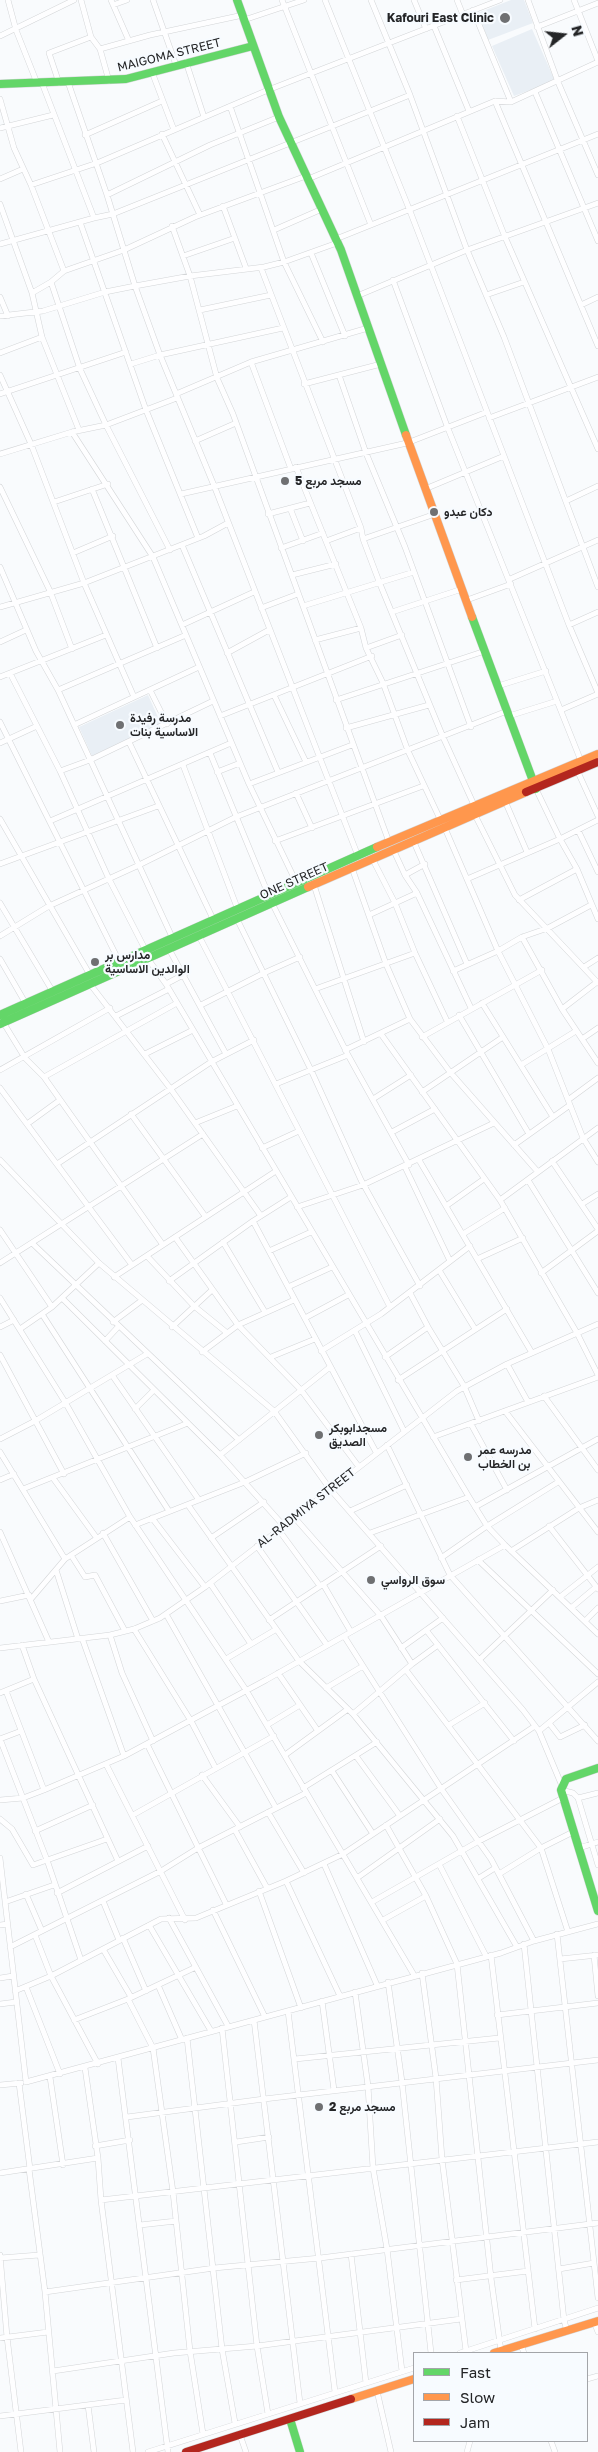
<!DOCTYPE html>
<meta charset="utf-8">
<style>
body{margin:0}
#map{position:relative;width:598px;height:2452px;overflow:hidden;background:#f9fbfd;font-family:"Golos Text",sans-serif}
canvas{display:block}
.legend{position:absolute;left:413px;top:2352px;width:175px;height:90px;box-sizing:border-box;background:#f7fbff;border:1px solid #a3a5a9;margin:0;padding:6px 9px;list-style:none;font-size:15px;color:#242527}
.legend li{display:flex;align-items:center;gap:10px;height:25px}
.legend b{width:25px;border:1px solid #a3a5a9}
.north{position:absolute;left:538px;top:10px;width:50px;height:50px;-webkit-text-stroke:4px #f7fbff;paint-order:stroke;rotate:74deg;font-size:14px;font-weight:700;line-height:20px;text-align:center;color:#242527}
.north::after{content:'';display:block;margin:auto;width:18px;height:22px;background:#242527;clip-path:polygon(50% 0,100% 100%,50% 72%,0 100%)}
</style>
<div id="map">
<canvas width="598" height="2452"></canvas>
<ul class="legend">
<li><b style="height:6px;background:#63d668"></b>Fast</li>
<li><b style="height:6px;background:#ff974d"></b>Slow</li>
<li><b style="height:6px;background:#b3261e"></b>Jam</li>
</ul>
<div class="north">N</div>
</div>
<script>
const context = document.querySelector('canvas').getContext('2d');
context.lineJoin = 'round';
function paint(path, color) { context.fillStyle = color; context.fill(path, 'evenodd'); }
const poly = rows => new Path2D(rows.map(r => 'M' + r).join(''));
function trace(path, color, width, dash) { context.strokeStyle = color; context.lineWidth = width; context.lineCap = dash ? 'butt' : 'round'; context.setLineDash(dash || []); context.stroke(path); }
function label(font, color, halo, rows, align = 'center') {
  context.font = font + ' "Golos Text",Vazirmatn,sans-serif'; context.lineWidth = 4.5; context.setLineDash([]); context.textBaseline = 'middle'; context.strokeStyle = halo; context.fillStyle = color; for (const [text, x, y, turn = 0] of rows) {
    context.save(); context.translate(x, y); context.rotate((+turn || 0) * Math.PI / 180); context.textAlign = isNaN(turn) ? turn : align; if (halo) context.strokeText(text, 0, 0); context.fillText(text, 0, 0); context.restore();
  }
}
paint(poly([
 [511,0,524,0,533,23,488,40,478,13],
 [532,29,555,81,514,96,492,46],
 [148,695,161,724,92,756,79,727]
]), '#e9eff5');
const street = poly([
 [8,0,16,30,37,83],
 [81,0,91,37,100,49,109,81],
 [111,0,129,41],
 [153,0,176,65],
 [282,0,371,225],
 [325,0,410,211,569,625,598,693],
 [371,0,410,95,467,250,504,337,598,587],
 [414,0,426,29],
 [457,0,463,15],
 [528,0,558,82,598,175],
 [574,0,598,61],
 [113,5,127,0],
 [473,10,511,102],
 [244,20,304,0],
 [434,26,469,111],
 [537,27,598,3],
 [0,36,74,0],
 [100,49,150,35,243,15],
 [186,62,204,117],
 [152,72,174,130],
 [68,82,107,195,135,286,160,355,215,488,358,856],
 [42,83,94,218],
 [59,83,49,53,91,37],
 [535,92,598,241],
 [0,99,14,148,31,185,64,271,51,282,80,369,106,425,170,550],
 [495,101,598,346],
 [230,106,284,262,323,342],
 [457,116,505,237,598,449],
 [0,128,53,115],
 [162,134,200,215],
 [85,135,162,101],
 [0,179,23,169],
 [308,179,495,101,511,102,598,62],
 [31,185,97,163,268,90,500,0],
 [107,195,210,145,279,117],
 [0,204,32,293,42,337,79,430],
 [223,206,246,268],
 [80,222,146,410,198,538],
 [172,226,190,276,217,378,233,414,389,842],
 [274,230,322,209],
 [336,239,598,134],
 [0,244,94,218,113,214,410,95],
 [311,253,345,336],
 [183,256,235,238],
 [261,268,361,528,363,539,380,584,443,737,474,805],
 [64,271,124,250,195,217,306,176],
 [393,280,447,426,581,761],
 [32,293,51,282],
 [486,295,524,282],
 [357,296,467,250,598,203],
 [0,297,8,316],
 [581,305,598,297],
 [200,310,271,295],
 [0,316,43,311,105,292,135,286,190,276,264,267,284,262,337,243],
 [0,353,42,337],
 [251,362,291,469],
 [131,364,160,355,283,328],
 [0,375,31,444,84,583,134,697],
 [339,375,366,453,405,547,471,727],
 [304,384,381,364],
 [0,394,126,352],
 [176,394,251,362,368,328],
 [489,418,598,377],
 [72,432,153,557,249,784,297,884],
 [195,441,236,423],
 [0,454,72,432,106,425,177,398],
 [296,467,361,628,366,648,383,683,408,751,440,819],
 [0,487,50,591,72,649],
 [92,489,157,648],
 [425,489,504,456],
 [181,494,407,443,487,412],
 [566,501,598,486],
 [54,502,108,484],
 [290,508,303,541],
 [268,514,310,503],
 [363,539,435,514],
 [326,541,361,528],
 [182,545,278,772],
 [281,548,323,533],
 [73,553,113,536],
 [0,567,36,651,58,690,173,939],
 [292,575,336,564],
 [510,579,598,540],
 [467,600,511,584],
 [303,606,414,572],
 [0,607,84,583,204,536,228,523],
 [261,608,298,594],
 [392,612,462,589],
 [182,625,254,592],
 [569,625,598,612],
 [315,640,361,628],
 [0,642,26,630],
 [366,648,402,635],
 [227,653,269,630],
 [10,673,60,771,109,879,146,951,148,959,166,984,469,1497,487,1526,505,1545,598,1634],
 [0,677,106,635],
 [498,686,546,671],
 [58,690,186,635],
 [150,690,167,724],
 [274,695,306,762],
 [336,700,485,651],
 [561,710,598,694],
 [220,716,372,656],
 [509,716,557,701],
 [0,722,120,963],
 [74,725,199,667],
 [346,728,429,705],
 [129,742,214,921],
 [0,743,37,726],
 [210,753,269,896],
 [183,765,238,910],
 [577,770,598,816],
 [60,771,90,760,213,701],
 [217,772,240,763],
 [249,784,352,745],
 [536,789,560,839,577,869,598,919],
 [296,793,312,828],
 [505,801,527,852],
 [474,813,515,895,598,983],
 [0,819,90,975],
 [50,821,231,743],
 [444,826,498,951,548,1049,583,1138,598,1162],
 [578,830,598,872],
 [413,840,467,964],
 [275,841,423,786],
 [393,849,405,875,417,893,471,1008],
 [372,858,395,903,415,953,447,1021],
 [0,864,158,806],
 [352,868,386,964,410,1019,450,1072,538,1172],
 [405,875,425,864],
 [467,879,560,839,598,820],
 [314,885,364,1042],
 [519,900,577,869],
 [0,903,53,992],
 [272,903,348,1055,409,1165],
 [369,915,417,893],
 [237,919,311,1070,361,1180,420,1286],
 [0,936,49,906,137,866,236,817,507,711],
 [199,936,390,1307],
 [522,937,562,1009,598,1063],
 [169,949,226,1054],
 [0,959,26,1004],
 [584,967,598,958],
 [453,971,498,951,522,937,548,928,591,905],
 [90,984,170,1088,261,1216],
 [166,984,185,974],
 [315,989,415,953],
 [482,1003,553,1117],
 [201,1005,264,973,300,957],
 [562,1009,597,982],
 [459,1015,529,1134],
 [116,1016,169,989],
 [3,1022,25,1058,44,1077,163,1245],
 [381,1034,500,1200,577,1333,598,1375],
 [422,1037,542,970],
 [582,1039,598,1028],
 [345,1050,410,1019],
 [145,1054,193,1030],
 [521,1065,576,1031],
 [0,1070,110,1008],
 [44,1077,177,1003],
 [276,1084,348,1055],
 [0,1088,132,1265],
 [422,1092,503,1037],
 [373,1099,411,1075],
 [568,1100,598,1078],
 [131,1114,205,1216],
 [195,1123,237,1106],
 [27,1124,60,1100],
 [392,1132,435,1109],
 [514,1145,570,1105],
 [262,1148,299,1131],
 [0,1160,99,1263,274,1411,330,1489,523,1710,539,1731,562,1786],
 [419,1160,532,1353],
 [552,1161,598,1229],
 [57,1164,211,1062,254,1040],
 [405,1167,450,1261],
 [528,1180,598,1293],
 [500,1200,598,1128],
 [582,1204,598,1194],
 [446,1206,484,1179],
 [297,1207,363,1185,494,1123],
 [253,1221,376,1452],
 [0,1230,52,1307],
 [463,1234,505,1208],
 [175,1237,238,1325,301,1390,359,1467],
 [223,1242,265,1312],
 [32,1243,239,1440],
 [269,1251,311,1232],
 [147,1256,194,1306,226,1332],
 [477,1259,523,1238],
 [0,1263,203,1134],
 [439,1270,475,1329],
 [541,1273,598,1231],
 [114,1277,276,1171],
 [169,1281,253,1221,291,1197],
 [288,1287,332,1267],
 [410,1293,428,1327,464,1386,479,1421],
 [0,1298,65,1402,130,1517,246,1690,414,1975],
 [62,1298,220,1455,283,1525],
 [42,1314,169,1511],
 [305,1318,348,1295],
 [113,1322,141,1301],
 [0,1327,14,1320],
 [172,1327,212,1290],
 [20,1329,52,1307,99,1263],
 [355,1331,404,1431],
 [105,1341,118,1327],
 [321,1351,381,1314,470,1246],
 [202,1352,238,1325,294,1300],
 [0,1355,64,1474],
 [271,1357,315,1339],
 [385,1357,428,1327],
 [507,1364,528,1402],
 [112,1375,199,1500],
 [398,1380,507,1309],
 [544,1396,598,1470],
 [135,1409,154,1390],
 [505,1411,598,1532],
 [471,1424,507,1490],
 [433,1437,598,1377],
 [0,1439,35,1421,147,1354],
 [387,1445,450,1575,598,1741],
 [0,1452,65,1559],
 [220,1455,330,1367],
 [53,1478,96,1537],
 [0,1480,14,1474],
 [23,1489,188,1423],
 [188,1505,299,1661,353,1714,453,1836,517,1947],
 [475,1507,598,1439],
 [350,1511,407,1485],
 [294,1517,381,1616,412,1664],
 [152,1518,205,1587],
 [135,1525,245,1482,306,1453],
 [549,1526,598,1589],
 [278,1529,320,1586],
 [0,1532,49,1642],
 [103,1533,153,1621],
 [370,1533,469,1497],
 [211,1538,264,1502],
 [257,1546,327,1645],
 [511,1551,579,1508,598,1500],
 [71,1555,85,1577,95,1575,125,1631],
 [441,1558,487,1526,558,1482],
 [478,1560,598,1674],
 [56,1570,78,1639],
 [210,1583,251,1644],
 [323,1584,351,1632],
 [560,1597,598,1567],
 [31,1599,65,1559,130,1517],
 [0,1601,29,1595],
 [571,1608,596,1587],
 [166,1614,276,1808],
 [269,1620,381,1546],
 [585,1621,598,1608],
 [134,1629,191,1721,215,1767],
 [426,1630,514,1741],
 [110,1635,122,1673,153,1741],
 [344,1636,442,1790,491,1859,534,1941],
 [82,1638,124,1756],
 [22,1645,34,1679,118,1861],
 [0,1648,110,1635,134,1629,160,1618,205,1587,457,1391,507,1364,598,1324],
 [401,1648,443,1618],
 [226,1659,275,1630],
 [479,1660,553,1590],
 [406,1670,541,1848,568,1932],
 [278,1673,318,1731],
 [326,1688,363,1666],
 [6,1691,44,1790],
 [0,1693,34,1679],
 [353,1714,412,1664,438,1645],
 [549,1723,560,1737,585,1725],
 [267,1725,300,1705],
 [449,1725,485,1703],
 [539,1731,598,1682],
 [0,1739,47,1860,81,1960],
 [0,1739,21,1731],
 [147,1744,226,1904],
 [285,1755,348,1709],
 [356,1756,400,1816],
 [106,1764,185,1920],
 [332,1771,373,1834],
 [202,1775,240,1827],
 [303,1788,377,1742],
 [561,1790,573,1793,578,1798,598,1865],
 [578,1798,598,1793],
 [0,1800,23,1798,44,1790,124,1756,266,1680,505,1545],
 [268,1812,304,1873],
 [133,1815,274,1736],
 [0,1819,12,1829,33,1865,107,1839],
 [386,1825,426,1896,457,1964,491,2278,501,2351],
 [235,1830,267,1888],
 [35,1831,93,1805],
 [579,1848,598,1842],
 [0,1858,26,2082,501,1953,534,1941,598,1924],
 [324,1864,377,1985],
 [439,1864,486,1956],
 [499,1874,541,1848,573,1832],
 [357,1878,440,1819],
 [479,1878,495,1868],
 [286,1881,340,1996],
 [259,1891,301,2008],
 [57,1893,148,1846],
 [26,1894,42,1931],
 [103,1901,119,1940],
 [5,1902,54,1885],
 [372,1902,479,1841,563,1798],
 [213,1910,265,2017],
 [169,1918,228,2026],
 [383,1920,426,1896],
 [0,1925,8,1924],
 [149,1925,211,2031],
 [557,1934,598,2298],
 [35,1935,51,1976,98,2064],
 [123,1938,146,1991],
 [524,1944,564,2320,567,2331],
 [10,1947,161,1871,198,1848,306,1793],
 [103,1949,131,1997],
 [491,1955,535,2329],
 [594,1955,598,1996],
 [560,1959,598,1955],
 [422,1973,436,2078,442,2159,466,2351],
 [0,1978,13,1976],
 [388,1982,402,2082,431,2353],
 [158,1985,182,2040],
 [26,1987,60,2074],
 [15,1991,51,1976,161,1919,196,1918,286,1881,343,1854,535,1726],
 [355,1992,368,2086,373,2168,387,2249,402,2371],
 [128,1999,153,2048,173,2192,190,2351,203,2434],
 [322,2001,334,2090],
 [0,2004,16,2002],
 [288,2011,335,2392],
 [497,2015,598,2003],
 [74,2020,128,1999,196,1967],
 [254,2020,300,2403],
 [222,2028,257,2346,268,2414],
 [187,2038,222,2349,235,2423],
 [118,2058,168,2452],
 [295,2059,499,2038],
 [50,2077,63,2165],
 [19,2083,30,2169],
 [0,2085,21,2083],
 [127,2117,264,2099,598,2060],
 [236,2142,269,2137],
 [95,2146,130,2140],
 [98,2158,101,2200,133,2452],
 [29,2169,45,2292,60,2452],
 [0,2173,98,2158,85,2068],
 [101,2200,598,2142],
 [140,2225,176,2221],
 [351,2254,366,2383],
 [0,2255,7,2337,21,2452],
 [0,2258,39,2255],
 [559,2269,594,2263],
 [456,2280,528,2271],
 [45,2292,214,2268,320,2258,598,2223],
 [594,2322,598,2332],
 [0,2338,48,2332],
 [521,2345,524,2353],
 [460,2353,598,2308],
 [53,2371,174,2353,257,2346,461,2319],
 [587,2379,598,2376],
 [377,2391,391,2452],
 [88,2405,94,2452],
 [0,2416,126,2400],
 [240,2435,246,2452],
 [551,2441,555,2452],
 [148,2452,414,2368],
 [467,2452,470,2441]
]);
const fast = poly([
 [237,0,279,117,341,250,406,435],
 [0,84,126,79,253,46],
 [472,617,536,789],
 [0,1015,377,847],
 [0,1024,308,887],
 [598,1768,566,1779,561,1790,598,1911],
 [290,2419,300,2452]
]);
const slow = poly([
 [406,435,472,617],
 [377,847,598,754],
 [308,887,526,792],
 [494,2353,598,2321],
 [351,2399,414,2379]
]);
const jam = poly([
 [526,792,598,762],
 [186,2452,351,2399]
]);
trace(street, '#d3d5d7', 6);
trace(fast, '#d3d5d7', 9);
trace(slow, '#d3d5d7', 9);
trace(jam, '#d3d5d7', 9);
trace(street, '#fefeff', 5);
trace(fast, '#63d668', 8);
trace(slow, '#ff974d', 8);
trace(jam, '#b3261e', 8);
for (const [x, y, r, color] of [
 [505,18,6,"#6f7072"],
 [285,481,5,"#6f7072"],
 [434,512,5,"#6f7072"],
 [120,725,5,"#6f7072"],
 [95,962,5,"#6f7072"],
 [319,1435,5,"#6f7072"],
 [468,1457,5,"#6f7072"],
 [371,1580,5,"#6f7072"],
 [319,2107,5,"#6f7072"]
]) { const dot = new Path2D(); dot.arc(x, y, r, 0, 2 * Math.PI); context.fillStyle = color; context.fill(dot); trace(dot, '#f7fbff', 2); }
label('bold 12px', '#242527', '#f7fbff', [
 ["Kafouri East Clinic",494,18,"right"],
 ["مسجد مربع 5",295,481],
 ["دكان عبدو",444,512],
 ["مدرسة رفيدة",130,718],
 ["الاساسية بنات",130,732],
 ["مدارس بر",105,955],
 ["الوالدين الاساسية",105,969],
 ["مسجدابوبكر",329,1428],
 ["الصديق",329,1442],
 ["مدرسه عمر",478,1450],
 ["بن الخطاب",478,1464],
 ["سوق الرواسي",381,1580],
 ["مسجد مربع 2",329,2107]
], 'left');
label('12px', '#242527', '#f7fbff', [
 ["MAIGOMA STREET",169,55,-14],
 ["ONE STREET",294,881,-24],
 ["AL-RADMIYA STREET",306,1508,-38]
]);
</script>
